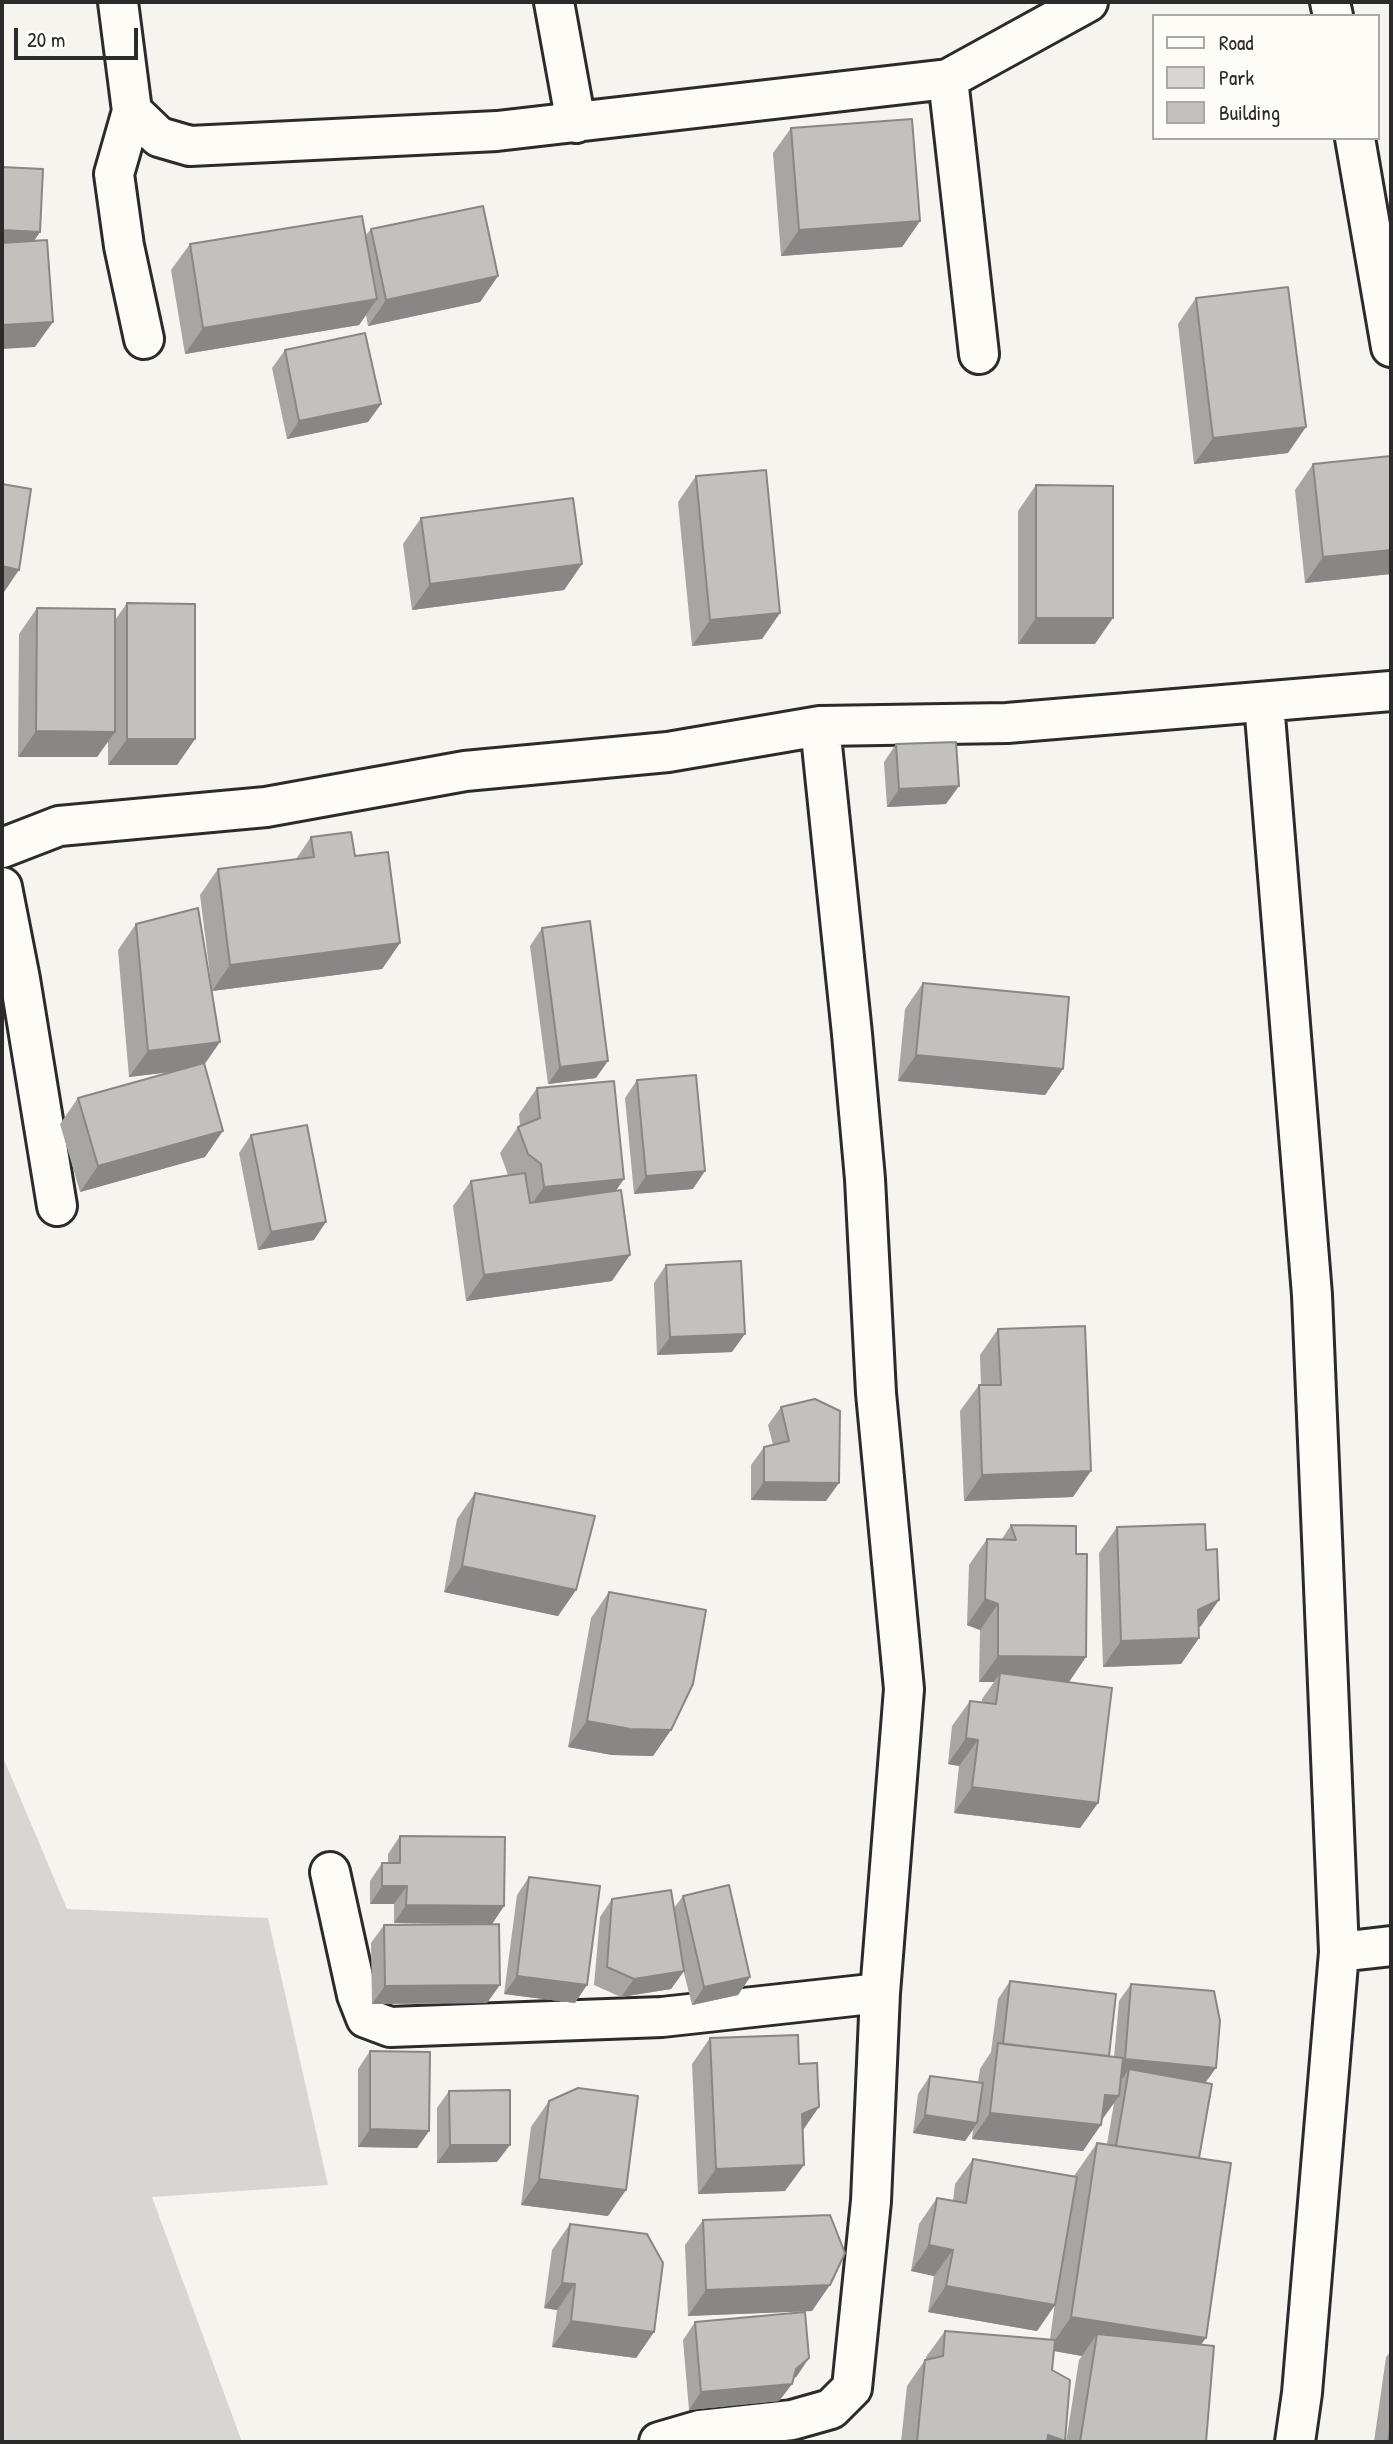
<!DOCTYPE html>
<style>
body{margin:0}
#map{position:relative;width:1393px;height:2444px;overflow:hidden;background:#f5f4ef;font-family:"Patrick Hand",sans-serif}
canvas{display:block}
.frame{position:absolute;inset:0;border:4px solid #2b2b2b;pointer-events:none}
.legend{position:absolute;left:1152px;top:14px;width:228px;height:126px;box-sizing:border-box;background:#fdfcf7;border:2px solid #a9a8a5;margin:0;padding:9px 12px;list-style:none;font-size:21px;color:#2b2b2b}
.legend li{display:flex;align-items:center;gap:14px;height:35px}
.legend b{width:35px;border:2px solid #a9a8a5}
.scale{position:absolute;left:14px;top:28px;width:124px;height:32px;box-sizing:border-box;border:4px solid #2b2b2b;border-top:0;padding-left:9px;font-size:21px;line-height:24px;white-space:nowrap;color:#2b2b2b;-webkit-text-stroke:5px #fdfcf7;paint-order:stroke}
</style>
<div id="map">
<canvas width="1393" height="2444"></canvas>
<div class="frame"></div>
<ul class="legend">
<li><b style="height:9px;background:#fdfcf7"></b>Road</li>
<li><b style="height:19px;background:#d7d6d2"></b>Park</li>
<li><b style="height:19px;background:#c2c1be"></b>Building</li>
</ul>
<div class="scale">20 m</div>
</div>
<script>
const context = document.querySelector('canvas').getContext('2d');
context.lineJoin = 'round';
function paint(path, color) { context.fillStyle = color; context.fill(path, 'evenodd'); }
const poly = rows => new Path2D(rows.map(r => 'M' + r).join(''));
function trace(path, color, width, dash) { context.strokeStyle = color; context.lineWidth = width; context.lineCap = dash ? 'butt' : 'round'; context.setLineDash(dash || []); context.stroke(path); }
paint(poly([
 [2,1755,67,1909,268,1918,328,2185,152,2197,242,2442,2,2442]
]), '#d7d6d2');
const minor = poly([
 [118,2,132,111,159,137,190,146,497,131,948,79,1088,2],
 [554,2,576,123],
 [1330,2,1333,16],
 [948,79,979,354],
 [132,111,114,174,124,246,144,339],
 [1355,138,1391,347],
 [1264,703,1312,1295,1339,1952,1302,2393,1295,2442],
 [2,848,59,826,266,807,465,771,668,752,820,726,1007,723,1391,691],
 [2,887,20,979,57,1206],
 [330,1872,357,1995,366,2018,390,2027,662,2017,880,1993],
 [1339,1952,1391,1946],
 [659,2442,700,2430,792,2420,831,2409,852,2388,871,2201,880,1993,904,1689,876,1393,865,1179,852,1034,820,726]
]);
trace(minor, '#2b2b2b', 44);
trace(minor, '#fdfcf7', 38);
paint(poly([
 [791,128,920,221,902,247,781,256,773,153],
 [371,229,498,276,480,302,368,326,366,315,359,325,185,354,171,270,190,244,366,235],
 [1196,298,1288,453,1194,464,1178,324],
 [285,350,381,404,368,422,287,439,272,368],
 [1313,464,1391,574,1305,583,1295,490],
 [696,476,780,613,762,639,692,646,678,502],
 [1036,485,1095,644,1018,644,1018,511],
 [421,518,582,564,564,590,412,610,403,544],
 [127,603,195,739,177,765,108,765,108,741,97,757,18,757,19,634,37,608,115,620],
 [896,744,946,804,887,807,884,762],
 [311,837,355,856,400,943,382,969,212,991,200,895,218,869,296,859],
 [136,924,204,1065,205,1157,80,1192,60,1124,78,1098,172,1072,129,1077,118,950],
 [542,928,596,1078,548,1084,530,946],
 [923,983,1063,1069,1045,1095,898,1081,905,1009],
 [637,1080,693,1189,634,1194,625,1098],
 [537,1088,616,1191,612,1281,466,1301,453,1206,471,1181,508,1175,500,1153,518,1127,520,1126,519,1114],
 [251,1135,314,1240,258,1250,239,1153],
 [666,1265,732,1352,657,1355,654,1283],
 [998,1329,1073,1497,964,1501,960,1411,979,1385,981,1385,980,1355],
 [781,1407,826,1501,751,1500,751,1465,764,1447,773,1445,768,1425],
 [475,1493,576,1590,558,1616,444,1592,457,1519],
 [1011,1525,1076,1554,1086,1657,1069,1682,1098,1803,1080,1828,954,1813,959,1766,948,1764,952,1726,970,1701,982,1702,982,1699,994,1682,979,1682,980,1630,967,1625,969,1565,987,1539,1002,1539],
 [1117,1527,1201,1626,1199,1627,1199,1638,1181,1664,1103,1667,1099,1553],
 [609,1592,671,1730,653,1756,612,1755,568,1747,591,1618],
 [400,1836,504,1906,492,1924,394,1923,394,1904,370,1904,370,1881,382,1863,388,1863,388,1854],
 [529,1877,575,2003,504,1994,517,1895],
 [683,1896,750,1977,738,1995,692,2005,683,1969,684,1971,671,1989,621,1997,594,1985,600,1917,612,1899,674,1908],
 [384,1925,487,2003,372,2004,371,1943],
 [1010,1981,1109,2056,1114,2057,1119,2001,1131,1984,1206,2083,1199,2158,1201,2345,1206,2442,1066,2442,1079,2360,1082,2356,1054,2351,1052,2370,1065,2442,901,2442,907,2386,925,2360,926,2360,926,2357,945,2331,1050,2339,1056,2295,1055,2305,1037,2331,928,2312,934,2276,911,2271,919,2224,937,2198,953,2201,955,2184,973,2159,1074,2176,1097,2143,1107,2144,1114,2103,1102,2120,1083,2151,972,2139,973,2130,965,2141,913,2133,918,2094,930,2076,978,2082,980,2069,991,2052,998,1999],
 [710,2038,803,2131,785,2191,698,2194,692,2064],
 [370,2051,429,2131,417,2148,358,2147,358,2069],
 [449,2091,497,2162,437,2163,437,2108],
 [549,2101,608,2216,521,2205,531,2127],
 [703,2220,812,2311,688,2316,685,2245],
 [570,2224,654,2332,636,2358,552,2347,557,2310,544,2308,552,2250],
 [695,2322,797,2376,793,2379,792,2384,779,2401,689,2410,683,2340],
 [1391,2351,1391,2442,1374,2442,1386,2357]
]), '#a7a6a3');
paint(poly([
 [920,221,902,247,781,256,799,230],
 [2,230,40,232,28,250,2,248],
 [498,276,480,302,368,326,386,300],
 [377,299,359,325,185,354,203,328],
 [53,322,35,347,2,349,2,325],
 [381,404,368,422,287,439,299,421],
 [1306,427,1288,453,1194,464,1213,438],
 [1391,550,1391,574,1305,583,1323,557],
 [582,564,564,590,412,610,430,584],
 [2,566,19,570,2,595],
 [780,613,762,639,692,646,710,620],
 [1036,618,1113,618,1095,644,1018,644],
 [36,731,115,732,97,757,18,757],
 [127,739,195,739,177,765,108,765],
 [959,786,946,804,887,807,899,789],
 [400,943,382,969,212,991,230,965],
 [220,1042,202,1068,129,1077,148,1051],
 [916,1055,1063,1069,1045,1095,898,1081],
 [608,1061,596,1078,548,1084,560,1067],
 [223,1131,205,1157,80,1192,98,1166],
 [705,1171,693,1189,634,1194,646,1176],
 [624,1179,606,1205,526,1212,544,1187],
 [326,1222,314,1240,258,1250,271,1232],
 [630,1255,612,1281,466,1301,484,1275],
 [745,1334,732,1352,657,1355,670,1337],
 [1091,1471,1073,1497,964,1501,982,1475],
 [764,1482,839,1483,826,1501,751,1500],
 [462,1566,576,1590,558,1616,444,1592],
 [985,1599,998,1604,980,1630,967,1625],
 [1219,1600,1201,1626,1180,1636,1198,1610],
 [1199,1638,1181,1664,1103,1667,1121,1641],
 [998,1656,1086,1657,1068,1683,1000,1673,994,1682,979,1682],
 [587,1721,671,1730,653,1756,612,1755,568,1747],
 [966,1738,978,1740,959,1766,948,1764],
 [972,1787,1098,1803,1080,1828,954,1813],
 [382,1886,407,1886,394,1904,370,1904],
 [406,1905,504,1906,492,1924,394,1923],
 [684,1971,671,1989,621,1997,634,1979],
 [517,1976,587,1985,575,2003,504,1994],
 [750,1977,738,1995,692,2005,704,1987],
 [500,1985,487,2003,372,2004,385,1986],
 [1125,2059,1216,2068,1203,2086,1129,2069,1123,2078,1113,2077],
 [1105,2095,1119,2096,1100,2122],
 [819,2107,801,2133,802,2114],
 [990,2113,1101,2125,1083,2151,972,2139],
 [925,2115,977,2123,965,2141,913,2133],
 [370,2129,429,2131,417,2148,358,2147],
 [450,2145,510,2145,497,2162,437,2163],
 [804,2165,785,2191,698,2194,716,2169],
 [539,2179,626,2190,608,2216,521,2205],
 [929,2245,953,2250,934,2276,911,2271],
 [562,2283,575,2284,557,2310,544,2308],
 [830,2285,812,2311,688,2316,706,2290],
 [946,2286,1055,2305,1037,2331,928,2312],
 [1071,2317,1206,2338,1182,2371,1097,2334,1082,2356,1048,2350],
 [571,2321,654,2332,636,2358,552,2347],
 [809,2358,797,2376,787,2384,792,2384,779,2401,689,2410,701,2392,796,2369],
 [1048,2435,1065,2441,1065,2442,1043,2442]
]), '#888785');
const building = poly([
 [912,119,920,221,799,230,791,128,912,119],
 [2,167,43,169,40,232,2,230,2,167],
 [483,206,498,276,386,300,371,229,483,206],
 [362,216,377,299,203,328,190,244,362,216],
 [47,240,53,322,2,325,2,243,47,240],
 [1288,287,1306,427,1213,438,1196,298,1288,287],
 [365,333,381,404,299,421,285,350,365,333],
 [1391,456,1391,550,1323,557,1313,464,1391,456],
 [766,470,780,613,710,620,696,476,766,470],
 [2,484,31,489,19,570,2,566,2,484],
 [1036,485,1113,486,1113,618,1036,618,1036,485],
 [573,498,582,564,430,584,421,518,573,498],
 [127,603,195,604,195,739,127,739,127,603],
 [37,608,115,609,115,732,36,731,37,608],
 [956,742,959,786,899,789,896,744,956,742],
 [351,832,355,856,388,852,400,943,230,965,218,869,314,857,311,837,351,832],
 [198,908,220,1042,148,1051,136,924,198,908],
 [590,921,608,1061,560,1067,542,928,590,921],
 [923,983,1069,997,1063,1069,916,1055,923,983],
 [204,1063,223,1131,98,1166,78,1098,204,1063],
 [696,1075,705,1171,646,1176,637,1080,696,1075],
 [614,1081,624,1179,544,1187,541,1164,528,1154,518,1127,540,1118,537,1088,614,1081],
 [307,1125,326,1222,271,1232,251,1135,307,1125],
 [525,1173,530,1203,621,1190,630,1255,484,1275,471,1181,525,1173],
 [741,1261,745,1334,670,1337,666,1265,741,1261],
 [1085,1326,1091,1471,982,1475,979,1385,1001,1385,998,1329,1085,1326],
 [815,1399,840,1411,839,1483,764,1482,764,1447,789,1441,781,1407,815,1399],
 [475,1493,595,1516,576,1590,462,1566,475,1493],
 [1205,1524,1206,1550,1217,1549,1219,1600,1198,1610,1199,1638,1121,1641,1117,1527,1205,1524],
 [1011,1525,1076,1526,1076,1554,1087,1554,1086,1657,998,1656,998,1604,985,1599,987,1539,1016,1540,1011,1525],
 [609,1592,706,1610,693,1684,671,1730,630,1729,587,1721,609,1592],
 [1000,1673,1112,1688,1098,1803,972,1787,978,1740,966,1738,970,1701,996,1704,1000,1673],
 [400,1836,505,1837,504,1906,406,1905,407,1886,382,1886,382,1863,400,1863,400,1836],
 [529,1877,600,1886,587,1985,517,1976,529,1877],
 [729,1885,750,1977,704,1987,683,1896,729,1885],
 [671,1890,684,1971,634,1979,607,1967,612,1899,671,1890],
 [499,1924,500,1985,385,1986,384,1925,499,1924],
 [1010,1981,1116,1994,1109,2056,1003,2044,1010,1981],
 [1131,1984,1214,1991,1220,2021,1216,2068,1125,2059,1131,1984],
 [798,2035,799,2064,817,2063,819,2107,802,2114,804,2165,716,2169,710,2038,798,2035],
 [998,2043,1123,2058,1119,2096,1105,2095,1101,2125,990,2113,998,2043],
 [370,2051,430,2052,429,2131,370,2129,370,2051],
 [1129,2069,1212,2084,1199,2158,1116,2146,1129,2069],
 [930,2076,983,2083,977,2123,925,2115,930,2076],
 [578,2088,638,2096,626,2190,539,2179,549,2101,578,2088],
 [510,2090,510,2145,450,2145,449,2091,510,2090],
 [1097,2143,1231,2163,1206,2338,1071,2317,1097,2143],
 [973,2159,1077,2177,1055,2305,946,2286,953,2250,929,2245,937,2198,966,2203,973,2159],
 [830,2215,845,2253,830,2285,706,2290,703,2220,830,2215],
 [570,2224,647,2234,663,2263,654,2332,571,2321,575,2284,562,2283,570,2224],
 [805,2312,809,2358,796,2369,792,2384,701,2392,695,2322,805,2312],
 [945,2331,1055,2340,1052,2370,1070,2380,1065,2441,1048,2435,1047,2442,917,2442,925,2360,943,2356,945,2331],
 [1097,2334,1214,2346,1206,2442,1080,2442,1097,2334],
 [1391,2422,1391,2442,1388,2442,1391,2422]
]);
paint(building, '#c2c1be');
trace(building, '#888785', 2);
</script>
